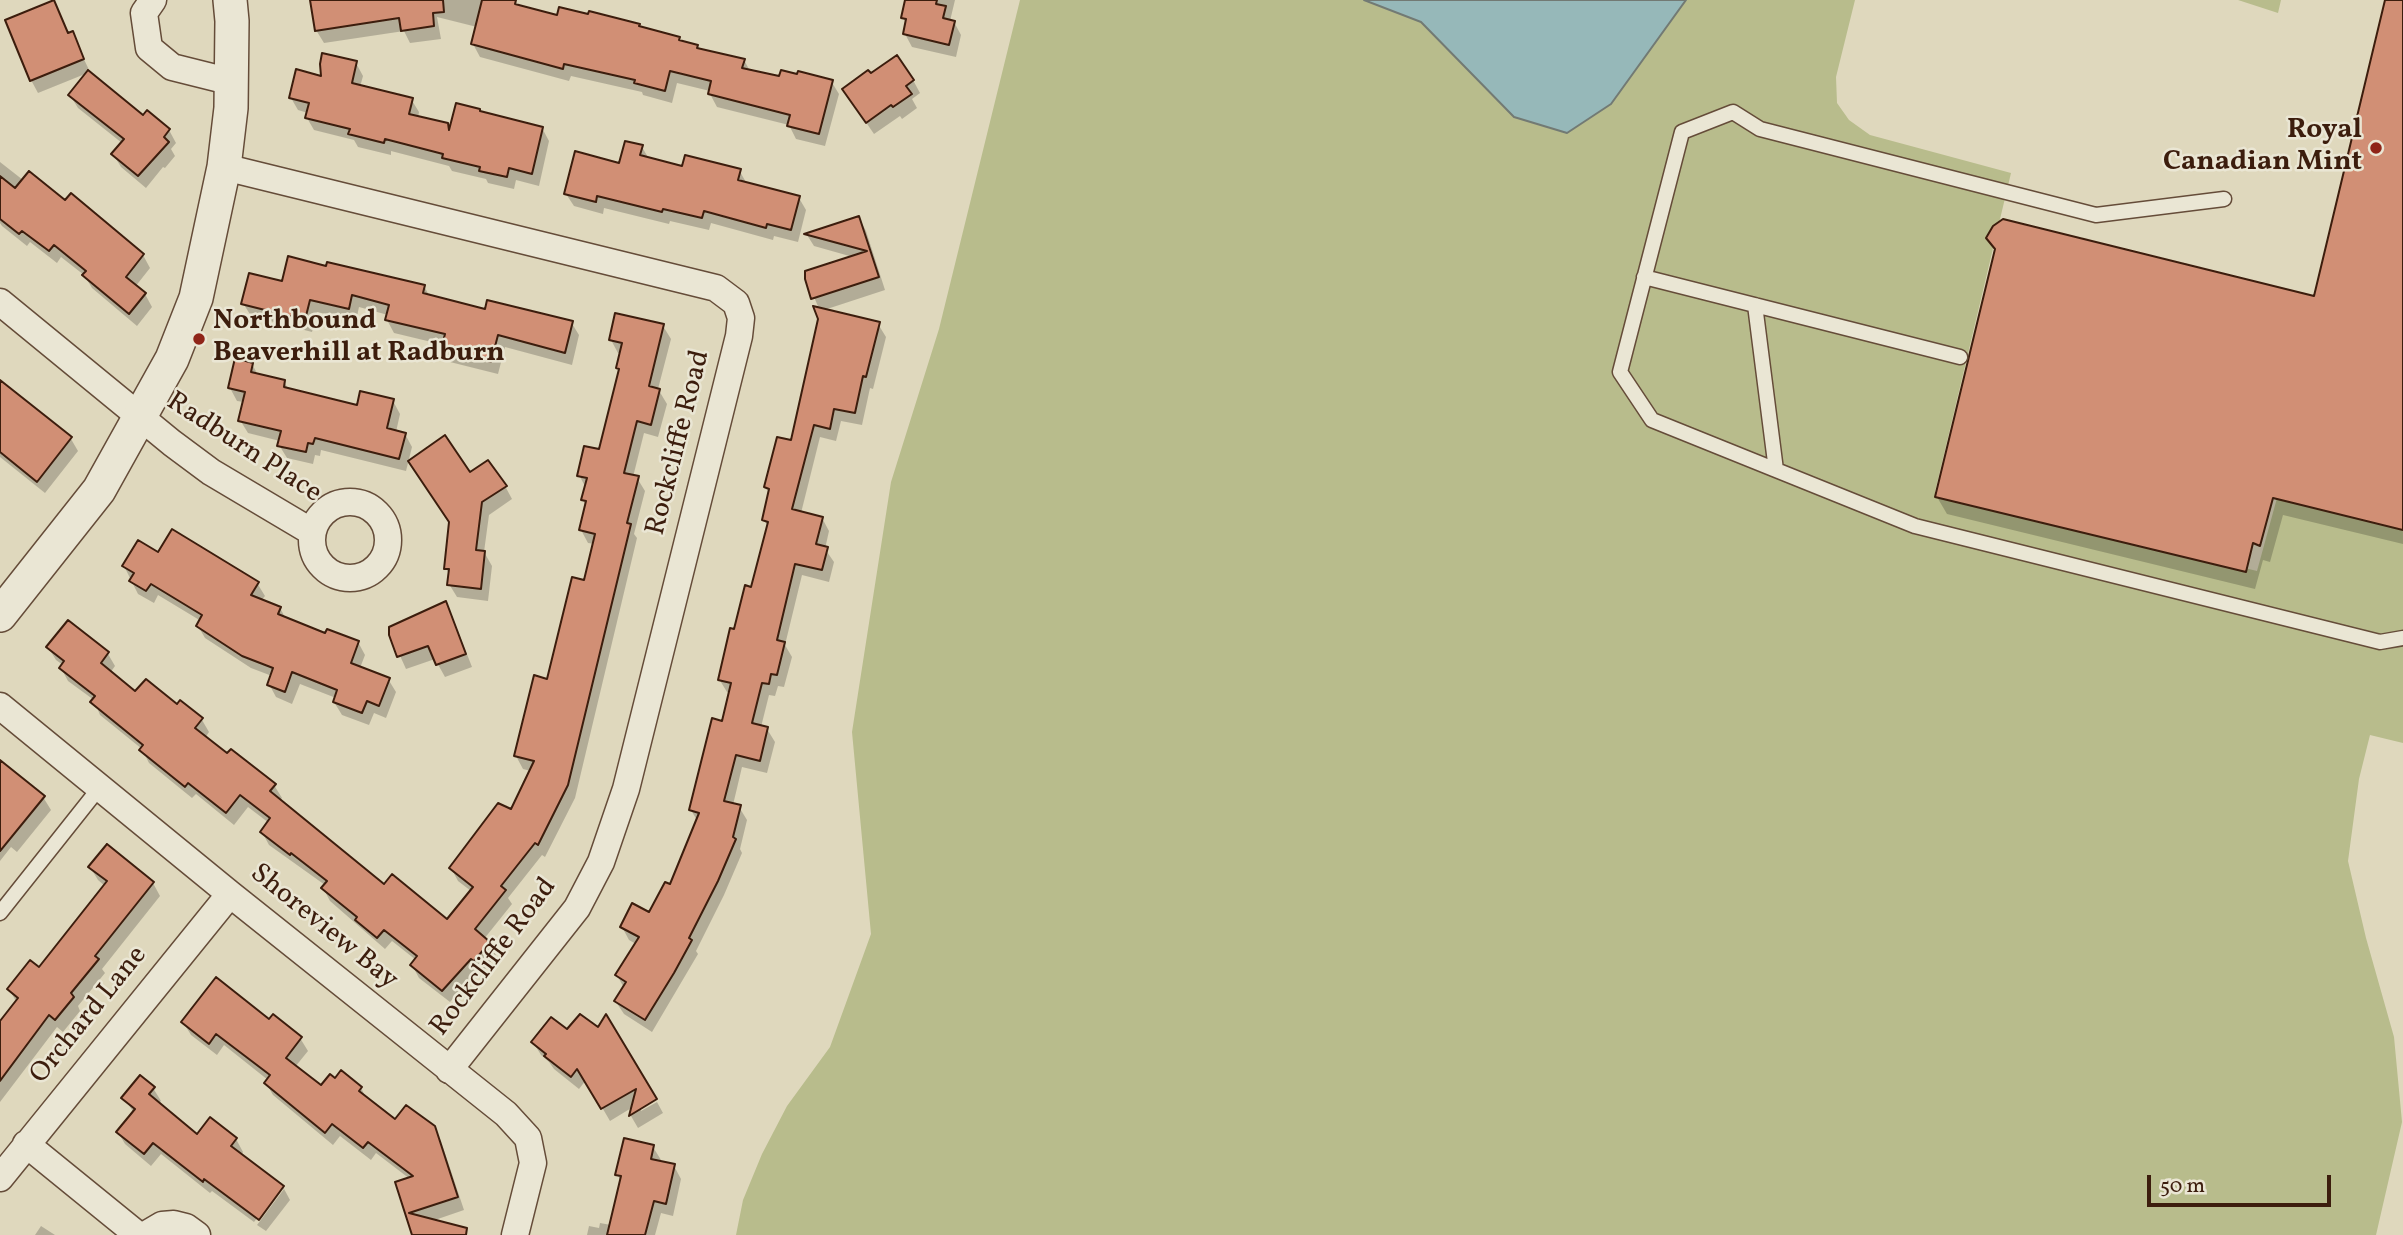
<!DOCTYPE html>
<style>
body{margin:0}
#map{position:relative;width:2403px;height:1235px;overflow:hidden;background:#dfd8bd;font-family:Vollkorn,serif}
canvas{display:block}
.scale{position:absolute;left:2147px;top:1175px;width:184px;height:32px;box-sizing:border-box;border:4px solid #3c1d0d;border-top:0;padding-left:9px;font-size:21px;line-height:24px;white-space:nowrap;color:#3c1d0d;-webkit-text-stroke:5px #eae6d4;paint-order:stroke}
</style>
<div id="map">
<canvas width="2403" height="1235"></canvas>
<div class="scale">50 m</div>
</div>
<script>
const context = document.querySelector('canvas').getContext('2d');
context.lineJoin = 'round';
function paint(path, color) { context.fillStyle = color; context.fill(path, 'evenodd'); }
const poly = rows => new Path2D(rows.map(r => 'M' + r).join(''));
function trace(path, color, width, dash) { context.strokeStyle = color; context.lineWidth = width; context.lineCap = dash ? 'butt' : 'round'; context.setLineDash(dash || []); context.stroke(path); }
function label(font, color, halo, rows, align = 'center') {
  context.font = font + ' Vollkorn,serif'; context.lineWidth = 5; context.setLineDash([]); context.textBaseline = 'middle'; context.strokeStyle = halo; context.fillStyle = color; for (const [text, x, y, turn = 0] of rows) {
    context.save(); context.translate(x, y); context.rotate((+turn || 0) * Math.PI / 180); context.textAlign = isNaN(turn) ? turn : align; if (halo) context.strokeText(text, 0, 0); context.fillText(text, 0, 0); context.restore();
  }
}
paint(poly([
 [1020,0,1855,0,1836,77,1837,103,1849,120,1870,135,2011,173,1935,492,2257,571,2277,498,2403,529,2403,743,2370,735,2359,779,2348,861,2366,938,2394,1037,2402,1122,2376,1235,736,1235,743,1200,762,1154,787,1106,830,1047,871,934,852,732,891,482,939,329],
 [2238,0,2281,0,2278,13]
]), '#b8bc8c');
const water = poly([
 [1364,0,1686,0,1611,104,1567,133,1514,117,1421,22,1364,0]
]);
paint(water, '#96b8b9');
trace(water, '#727a74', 2);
paint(poly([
 [312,0,515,0,519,7,558,17,640,29,679,38,681,43,697,46,699,50,744,60,750,71,780,78,831,81,839,94,825,146,796,139,789,125,717,107,710,94,710,91,677,83,672,103,643,95,642,92,571,76,569,81,480,57,473,44,477,27,437,17,441,39,410,43,404,31,324,43,316,30],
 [907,0,955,0,950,21,954,22,961,35,956,57,912,47,905,34,907,24,903,18],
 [2387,0,2403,0,2403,544,2283,515,2270,562,2263,560,2255,589,1947,514,1937,497,1996,252,1988,238,2316,299],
 [72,34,90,72,38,93,31,80,69,35],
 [356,63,363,76,360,87,411,99,419,112,418,118,447,124,451,131,481,114,542,128,549,141,539,186,516,180,514,189,488,183,486,179,452,171,449,166,391,151,391,155,358,147,354,140,314,130,307,118,308,113,298,110,291,98,323,78],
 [871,76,913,80,920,93,912,99,917,108,902,119,900,116,874,134,844,90],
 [70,95,143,117,169,130,176,143,171,149,175,156,165,168,163,167,146,188,121,167,113,154,122,143,78,108],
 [642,147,649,159,683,168,739,170,747,184,799,198,806,210,798,242,774,236,773,240,711,223,709,230,670,221,669,224,604,208,603,214,574,206,566,194,620,165],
 [0,162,23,180,113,231,143,255,150,268,135,287,145,294,152,307,137,326,92,288,84,275,61,257,57,263,30,242,27,246,2,226,0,223],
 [859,218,866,231,885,290,824,310,878,324,886,337,873,389,870,388,862,425,841,421,836,441,820,437,801,513,822,518,829,531,825,549,834,562,829,582,802,575,785,645,792,657,784,687,778,686,775,696,769,695,761,727,767,729,775,742,767,773,742,767,733,805,739,807,747,820,740,849,742,853,724,895,696,951,698,954,652,1032,624,1014,616,1002,624,988,617,975,636,944,629,940,622,927,650,915,671,886,698,822,691,810,723,723,730,693,727,692,719,679,735,631,753,589,769,528,764,520,770,494,766,487,792,443,820,319,819,309,804,272,853,257,814,246,807,235],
 [283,283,424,286,430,297,486,311,571,322,579,335,572,365,505,347,498,374,450,362,443,349,444,345,394,333,387,320,388,315,359,307,356,321,317,312,312,332,251,316,243,303],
 [663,326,671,339,658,389,667,404,658,437,644,433,633,477,637,478,645,491,634,534,637,538,575,798,545,857,542,855,508,898,512,904,484,939,496,955,482,973,479,970,450,1002,419,978,412,965,416,960,392,941,385,949,330,901,323,888,325,885,269,845,262,832,269,823,248,807,234,825,196,794,192,798,149,763,142,749,100,715,94,700,68,681,61,668,63,665,56,660,48,647,108,654,115,666,110,673,136,693,177,706,202,720,209,732,205,738,228,756,274,785,282,798,279,801,385,886,447,921,471,891,458,881,451,868,511,811,531,771,523,769,516,756,549,681,586,582,595,544,588,543,581,530,586,506,583,500,586,488,579,475,601,451,620,373,618,368,621,353,618,353,611,340],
 [252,364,258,375,284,382,289,390,358,407,393,401,400,414,396,432,405,434,412,447,406,471,321,450,320,456,315,455,313,464,287,458,279,445,280,441,248,433,240,420,244,402,237,401,230,388],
 [0,382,71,439,78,451,45,493,0,457],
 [470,474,505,486,512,499,489,515,484,552,492,566,488,601,457,597,449,584,450,576,446,568],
 [159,554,257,583,265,596,261,601,280,608,286,619,326,635,358,642,365,655,360,668,388,679,396,692,386,718,374,713,369,725,342,715,334,702,336,698,300,684,292,704,276,697,269,684,272,676,251,668,205,638,198,626,201,621,158,595,154,603,138,594,124,566],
 [445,603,452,616,472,667,445,677,435,659,406,669,388,629],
 [0,762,43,797,51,810,17,852,11,847,0,861],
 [90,867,153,883,160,896,102,969,105,973,78,1006,80,1011,63,1032,57,1027,0,1102,0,1024,17,1003,9,989,39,969,105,886,98,880],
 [552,1019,655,1099,641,1107,641,1111,657,1102,663,1113,638,1128,631,1116,633,1107,610,1121,586,1080,579,1089,554,1069,549,1062,541,1055,533,1042],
 [269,1021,300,1038,308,1051,295,1067,321,1088,361,1088,368,1101,395,1122,433,1127,441,1141,464,1210,432,1221,461,1235,414,1235,397,1184,410,1179,376,1153,371,1160,340,1136,333,1145,273,1095,266,1083,268,1080,224,1045,217,1055,191,1035,183,1022],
 [153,1088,161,1101,158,1104,198,1136,211,1120,236,1139,243,1152,241,1156,283,1187,290,1200,266,1231,257,1225,284,1189,280,1189,254,1222,212,1191,210,1193,161,1154,151,1166,125,1144,118,1132,134,1113,124,1098],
 [653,1147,661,1160,660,1163,674,1166,681,1179,673,1216,661,1213,655,1235,587,1235,589,1226,599,1228,600,1223,611,1225,622,1183,617,1174],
 [41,1226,55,1235,35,1235]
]), '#0003');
const building = poly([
 [54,0,68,33,73,31,84,59,30,81,5,20,54,0],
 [310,0,443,0,444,12,433,13,434,26,401,31,399,18,315,31,310,0],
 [482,0,516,0,515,4,557,15,559,7,588,14,589,11,640,24,639,26,680,37,679,40,698,45,697,48,745,59,742,68,779,76,781,70,797,74,798,71,833,80,819,134,787,126,790,115,708,94,711,81,670,71,665,91,634,83,635,80,564,64,563,69,471,44,482,0],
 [905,0,937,0,936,4,946,6,943,18,955,21,949,45,903,34,906,19,901,18,905,0],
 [2385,0,2403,0,2403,530,2273,498,2260,546,2253,543,2246,572,1935,497,1995,249,1986,238,1993,226,2003,219,2314,296,2385,0],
 [322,53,357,61,352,83,413,98,409,114,448,123,449,130,456,103,480,109,480,111,543,127,532,174,509,168,507,177,479,171,480,167,442,158,443,154,385,139,384,143,348,134,350,129,305,118,309,103,289,98,296,69,321,76,320,64,322,53],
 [897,55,914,80,906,86,912,94,893,107,891,105,866,123,842,89,868,70,871,73,897,55],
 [88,70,143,115,147,110,170,129,164,137,169,142,138,176,111,154,124,139,68,95,88,70],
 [625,141,643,145,640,155,682,166,685,155,741,169,738,180,800,196,791,230,767,224,766,228,704,211,702,218,663,209,662,212,597,196,596,202,564,194,575,151,619,163,625,141],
 [29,171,65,200,71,193,144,254,126,277,146,293,129,314,82,275,86,271,54,245,49,251,22,231,19,234,0,219,0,176,15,188,29,171],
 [859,216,879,277,811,299,805,279,805,271,867,251,804,234,859,216],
 [288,256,326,266,327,262,425,285,423,293,485,309,487,300,573,321,565,353,498,335,491,362,441,349,445,334,385,320,389,305,352,295,349,309,310,300,305,320,241,304,249,273,282,281,288,256],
 [813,306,880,322,866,377,863,376,855,413,834,409,830,429,814,425,792,509,823,517,816,544,828,547,822,570,795,564,777,640,785,642,777,675,771,674,769,684,762,683,752,723,768,727,760,761,736,755,724,801,741,805,733,837,736,839,718,881,689,938,692,940,674,973,645,1020,614,1001,626,982,615,975,639,937,620,927,632,903,649,912,665,882,670,884,699,813,689,810,712,718,722,721,731,683,718,680,730,628,734,629,745,585,751,587,768,522,762,520,769,489,764,487,777,437,791,440,818,319,813,306],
 [615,313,664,324,649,386,660,389,651,425,637,421,624,473,639,476,627,523,631,524,568,785,538,845,535,843,501,886,506,890,475,929,490,942,474,961,471,959,442,991,410,965,417,956,384,930,377,938,355,920,357,917,321,888,327,881,291,853,290,855,260,832,270,818,240,795,226,813,188,783,185,787,139,750,143,745,90,702,95,696,59,668,64,661,46,647,68,620,109,652,101,663,135,691,146,679,177,704,180,700,203,718,195,728,227,753,231,749,276,784,270,791,384,884,392,874,447,919,473,887,449,868,498,803,511,809,534,761,514,756,534,675,547,679,572,577,584,580,595,534,579,530,586,501,581,500,587,478,577,476,584,446,599,449,619,369,616,368,622,343,609,340,615,313],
 [235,358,253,363,251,372,285,380,284,387,357,405,360,391,394,399,387,428,406,433,399,459,315,438,313,444,308,443,306,452,277,446,281,431,238,421,245,392,228,388,235,358],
 [0,380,72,437,37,482,0,452,0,380],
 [445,435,470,472,488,460,507,486,482,502,476,550,485,551,481,589,447,585,449,569,444,569,449,522,408,461,445,435],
 [172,529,259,582,251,595,281,607,278,614,325,633,327,629,359,641,351,663,390,678,379,706,367,701,362,713,333,702,337,690,292,672,285,692,267,685,273,668,242,656,196,626,202,615,151,584,146,591,129,581,134,573,122,566,138,540,158,552,172,529],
 [446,601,466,654,436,665,428,646,397,657,389,635,389,627,446,601],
 [0,760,45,796,0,851,0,760],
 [107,844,154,882,95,956,99,959,71,993,74,997,55,1020,49,1015,0,1081,0,1021,18,998,7,989,30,960,39,967,107,881,88,867,107,844],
 [216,977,269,1019,273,1014,302,1037,286,1058,321,1085,330,1074,335,1078,341,1070,362,1087,359,1091,395,1119,406,1105,435,1126,458,1197,409,1213,467,1228,466,1235,412,1235,395,1182,413,1176,368,1142,363,1148,332,1124,325,1133,264,1083,270,1075,216,1034,209,1044,181,1022,216,977],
 [580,1014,598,1027,606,1014,657,1099,629,1116,636,1089,601,1109,577,1069,571,1077,544,1056,546,1054,531,1042,551,1017,567,1029,580,1014],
 [140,1075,155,1087,149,1094,197,1134,210,1117,237,1138,231,1146,284,1186,259,1220,204,1179,203,1182,153,1143,144,1154,116,1132,135,1109,121,1098,140,1075],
 [624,1138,654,1145,651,1159,675,1164,666,1204,654,1201,645,1235,607,1235,621,1176,615,1175,624,1138]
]);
paint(building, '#d18f75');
trace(building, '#3c1d0d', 2);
const service = poly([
 [2224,199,2096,215,1760,129,1733,112,1682,132,1620,372,1652,420,1915,526,2380,642,2403,638],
 [1644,277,1960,357],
 [1755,305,1776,470],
 [0,913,100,787]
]);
const minor = poly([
 [153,0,144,13,149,48,172,67,232,82],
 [224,167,716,288,736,303,741,318,739,336,626,789,601,862,577,908,449,1070],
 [0,302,172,443,211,472,312,532],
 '312 540a38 38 0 1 1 76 0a38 38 0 1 1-76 0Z',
 [0,706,230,894,506,1114,528,1138,533,1163,515,1235],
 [26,1144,138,1235],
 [0,1178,230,894],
 [145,1235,162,1225,174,1224,186,1227,197,1235]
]);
const tertiary = poly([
 [0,615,99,490,172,359,196,298,224,167,231,108,232,21,230,0]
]);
trace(service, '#654c39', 17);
trace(minor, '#654c39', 29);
trace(tertiary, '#654c39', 36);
trace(service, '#eae6d4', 14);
trace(minor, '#eae6d4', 26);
trace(tertiary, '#eae6d4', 33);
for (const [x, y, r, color] of [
 [2376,148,7,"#8f2418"],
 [199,339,7,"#8f2418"]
]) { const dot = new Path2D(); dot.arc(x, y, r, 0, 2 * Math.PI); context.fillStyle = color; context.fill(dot); trace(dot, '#eae6d4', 2.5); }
label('bold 28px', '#3c1d0d', '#eae6d4', [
 ["Royal",2362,132],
 ["Canadian Mint",2362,164],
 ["Northbound",213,323,"left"],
 ["Beaverhill at Radburn",213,355,"left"]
], 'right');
label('28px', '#3c1d0d', '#eae6d4', [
 ["Rockcliffe Road",680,443,-76],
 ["Radburn Place",243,449,33],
 ["Shoreview Bay",323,928,39],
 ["Rockcliffe Road",495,958,-53],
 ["Orchard Lane",90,1016,-51]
]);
</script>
